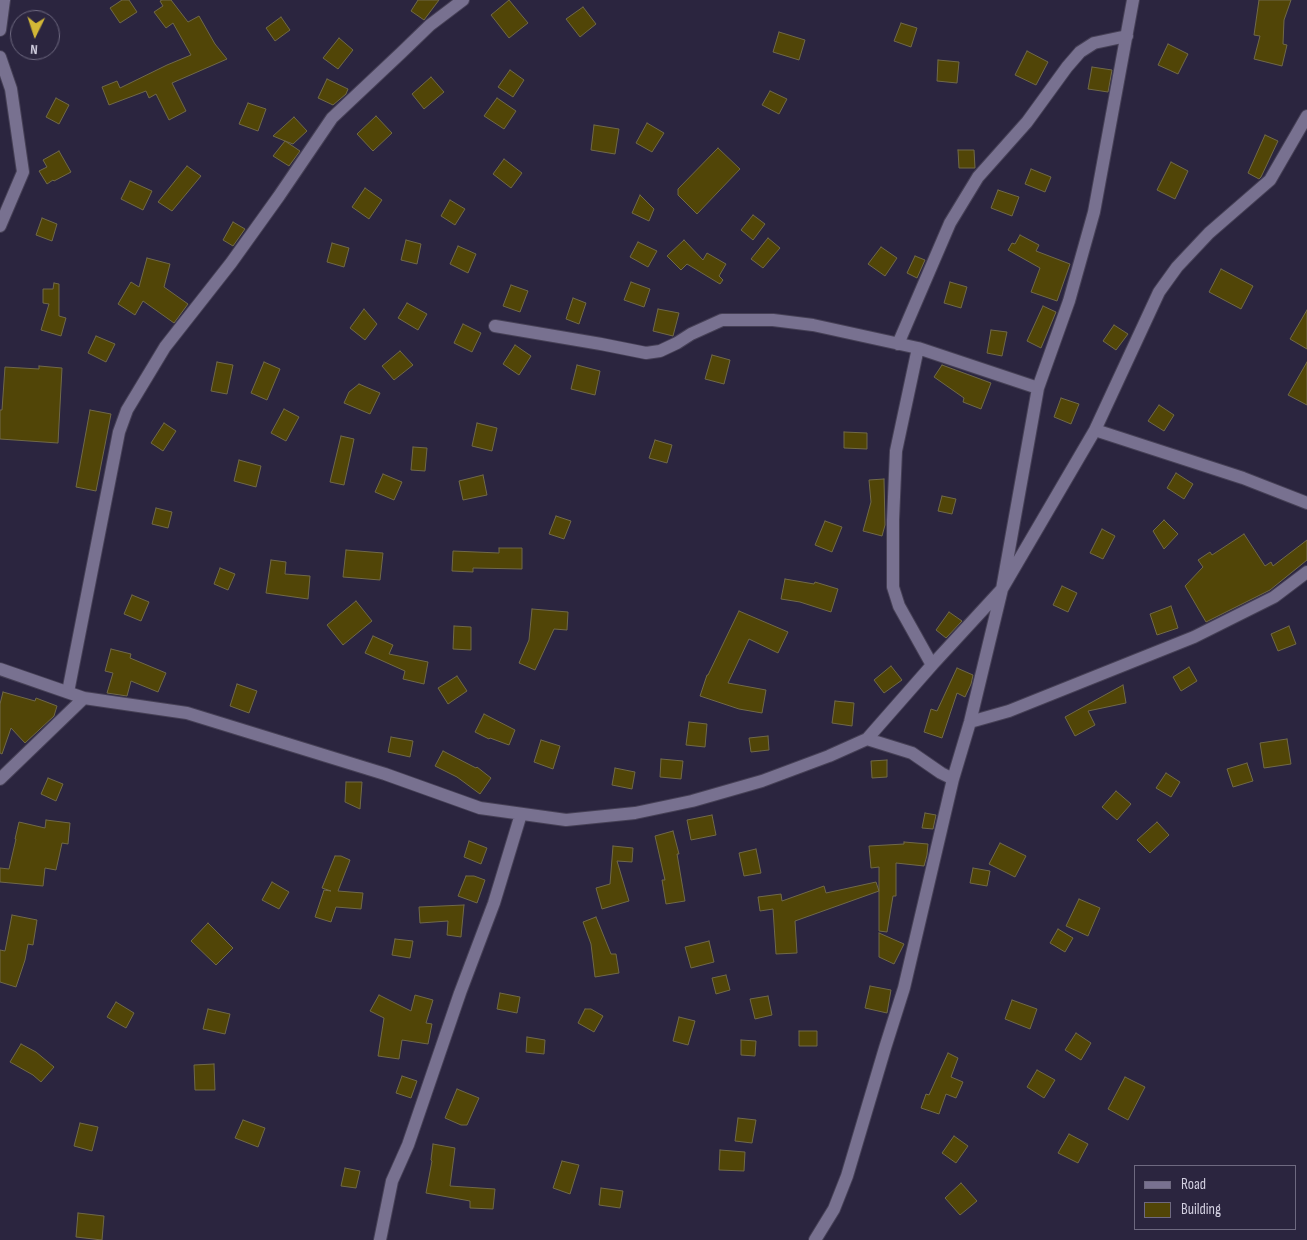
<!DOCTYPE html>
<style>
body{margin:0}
#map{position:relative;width:1307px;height:1240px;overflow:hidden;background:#2b253f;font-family:"Sofia Sans Condensed",sans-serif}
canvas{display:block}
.legend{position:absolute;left:1134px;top:1165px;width:162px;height:65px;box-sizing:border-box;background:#2b253f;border:1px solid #6e6980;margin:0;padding:6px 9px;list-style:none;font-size:15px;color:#d3d0e1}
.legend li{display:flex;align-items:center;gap:10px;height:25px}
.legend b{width:25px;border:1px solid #6e6980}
.north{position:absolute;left:10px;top:10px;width:50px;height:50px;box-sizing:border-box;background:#2b253f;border:1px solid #6e6980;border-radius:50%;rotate:184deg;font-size:14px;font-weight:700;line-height:20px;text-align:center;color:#d3d0e1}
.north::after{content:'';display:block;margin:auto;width:18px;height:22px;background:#d2b736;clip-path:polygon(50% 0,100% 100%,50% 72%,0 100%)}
</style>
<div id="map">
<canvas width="1307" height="1240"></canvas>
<ul class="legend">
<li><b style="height:6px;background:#787190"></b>Road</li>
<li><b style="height:14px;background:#514507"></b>Building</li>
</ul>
<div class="north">N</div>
</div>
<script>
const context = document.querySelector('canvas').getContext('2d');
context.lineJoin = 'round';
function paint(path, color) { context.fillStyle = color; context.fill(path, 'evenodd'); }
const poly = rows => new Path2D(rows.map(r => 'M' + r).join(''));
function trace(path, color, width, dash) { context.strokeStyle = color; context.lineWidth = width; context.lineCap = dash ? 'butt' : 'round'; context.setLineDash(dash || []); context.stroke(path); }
const building = poly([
 [122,0,129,0,137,12,120,23,110,8,122,0],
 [162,0,171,0,188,22,199,16,215,44,227,59,172,83,186,111,169,120,156,94,149,98,146,91,109,105,102,87,117,81,120,88,167,65,191,55,173,23,166,28,154,12,163,6,160,1,162,0],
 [418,0,439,0,424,20,411,11,418,0],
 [509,0,528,23,509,38,491,15,509,0],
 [1259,0,1291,0,1284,20,1283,44,1287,45,1282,66,1254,59,1260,36,1254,35,1259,0],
 [583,7,596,24,580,37,566,19,583,7],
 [281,17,290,30,275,41,266,28,281,17],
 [901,23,917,28,911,47,894,41,901,23],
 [779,32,805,40,799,60,773,52,779,32],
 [339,38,353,50,338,69,323,58,339,38],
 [1168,44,1188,54,1178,74,1158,65,1168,44],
 [1027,51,1048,62,1036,85,1015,75,1027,51],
 [938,60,959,62,957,83,937,81,938,60],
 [1092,67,1112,70,1108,92,1088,89,1092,67],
 [510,70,524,80,513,97,498,87,510,70],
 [431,77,444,92,424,109,412,94,431,77],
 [327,79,348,89,346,94,333,105,318,98,327,79],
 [770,91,787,99,779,114,762,105,770,91],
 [56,98,69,105,59,124,46,117,56,98],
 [497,98,516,111,504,129,484,116,497,98],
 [248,103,266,109,258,131,239,124,248,103],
 [376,116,392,133,373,151,357,134,376,116],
 [294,117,307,131,293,144,285,141,300,151,289,166,273,156,285,141,273,136,294,117],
 [647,123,664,133,652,152,636,143,647,123],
 [594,125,619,129,615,154,591,150,594,125],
 [1265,135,1278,141,1261,177,1259,179,1248,173,1265,135],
 [718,148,740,169,697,214,678,195,678,189,718,148],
 [958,150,974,150,975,168,959,168,958,150],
 [59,151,71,172,54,181,53,180,47,184,39,171,47,167,43,160,59,151],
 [504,159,522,173,511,188,493,174,504,159],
 [1171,162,1188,171,1175,199,1157,190,1171,162],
 [187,166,201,176,172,211,158,202,187,166],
 [1031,169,1051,177,1045,192,1025,184,1031,169],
 [130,181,152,191,143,210,121,199,130,181],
 [365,188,382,200,369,219,352,207,365,188],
 [998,190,1019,197,1012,216,991,208,998,190],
 [640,195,654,209,649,221,632,213,640,195],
 [450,200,465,209,455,225,441,216,450,200],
 [753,215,765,224,753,240,741,230,753,215],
 [42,218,57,224,52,241,36,235,42,218],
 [233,222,245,229,233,246,223,240,233,222],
 [1020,235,1039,245,1036,251,1070,264,1057,301,1031,292,1040,268,1008,250,1012,243,1015,244,1020,235],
 [768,238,780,248,763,268,751,259,768,238],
 [406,240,421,244,417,264,401,260,406,240],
 [684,240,703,260,707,253,726,264,719,276,723,280,720,284,687,264,681,270,667,256,684,240],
 [638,242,657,251,648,267,630,257,638,242],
 [332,243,349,248,344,267,327,262,332,243],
 [458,246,476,254,468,273,450,264,458,246],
 [881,247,897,258,885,276,868,264,881,247],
 [915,256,925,260,917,278,907,273,915,256],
 [147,258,170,264,164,287,188,304,174,323,143,301,135,315,118,304,131,282,139,287,147,258],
 [1221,269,1253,286,1241,309,1209,292,1221,269],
 [631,282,650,289,644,307,624,300,631,282],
 [950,282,967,287,961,308,944,303,950,282],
 [54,283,59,284,59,316,66,318,61,336,41,330,49,304,43,303,43,289,53,289,54,283],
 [511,285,528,291,520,312,503,306,511,285],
 [573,298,586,303,579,324,566,319,573,298],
 [407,303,427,314,418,330,398,318,407,303],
 [1043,306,1056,312,1041,348,1027,341,1043,306],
 [364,309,377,324,365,340,350,328,364,309],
 [658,309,679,313,673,336,653,331,658,309],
 [1307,310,1307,349,1290,339,1307,310],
 [463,324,481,333,472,352,454,343,463,324],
 [1114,325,1128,334,1116,350,1103,341,1114,325],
 [991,330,1007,332,1002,356,987,353,991,330],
 [96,336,115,344,106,362,88,353,96,336],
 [515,345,531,356,519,375,503,364,515,345],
 [400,351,413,365,394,380,382,366,400,351],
 [712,355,730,360,724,384,705,379,712,355],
 [217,362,233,365,227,394,211,391,217,362],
 [264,362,280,369,267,400,251,393,264,362],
 [1307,362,1307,405,1288,395,1307,362],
 [577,365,600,371,595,395,571,389,577,365],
 [942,365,991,383,981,409,963,402,964,398,934,377,942,365],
 [39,366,62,368,58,443,0,439,0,410,2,410,5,367,39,369,39,366],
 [359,384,380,393,370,414,344,403,349,392,359,384],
 [1061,398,1079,404,1071,424,1054,417,1061,398],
 [1159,405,1174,415,1164,431,1148,421,1159,405],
 [284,409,299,417,286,441,271,433,284,409],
 [90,410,111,414,96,491,76,487,90,410],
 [164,423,176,431,163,451,151,443,164,423],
 [477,423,497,428,492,451,472,446,477,423],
 [844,432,867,433,867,449,844,448,844,432],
 [341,436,354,439,344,485,330,482,341,436],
 [655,440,672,445,667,463,649,458,655,440],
 [413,447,427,448,425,471,411,470,413,447],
 [239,460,261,466,256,487,234,481,239,460],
 [1176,473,1193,484,1184,499,1167,488,1176,473],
 [383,474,402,482,394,500,375,492,383,474],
 [483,475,487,495,463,500,459,481,483,475],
 [884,479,885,525,882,536,863,531,871,502,869,480,884,479],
 [942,496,956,499,952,514,938,511,942,496],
 [156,508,172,512,168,528,152,524,156,508],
 [556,516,571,521,564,539,549,534,556,516],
 [1164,520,1178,534,1164,549,1153,531,1164,520],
 [825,521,842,527,832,552,815,545,825,521],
 [1102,529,1115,536,1103,559,1090,553,1102,529],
 [1244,534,1265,566,1271,562,1273,566,1307,540,1307,560,1270,590,1206,622,1185,586,1203,567,1198,560,1210,552,1212,555,1244,534],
 [499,548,522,548,522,569,473,568,473,572,452,571,453,551,499,553,499,548],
 [346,550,383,553,380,580,343,577,346,550],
 [271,560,286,562,285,574,310,576,308,599,266,593,271,560],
 [220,568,235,574,228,590,214,584,220,568],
 [785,579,814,584,815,582,838,589,831,612,800,602,781,599,785,579],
 [1062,586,1077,593,1068,612,1053,605,1062,586],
 [132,595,149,602,141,621,124,614,132,595],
 [356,601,372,621,343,645,327,625,356,601],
 [1171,606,1178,628,1157,635,1150,614,1171,606],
 [532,609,568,612,567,630,554,629,535,670,519,663,529,640,532,609],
 [739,611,788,632,778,653,749,639,728,683,766,690,762,713,739,709,700,696,707,675,708,675,739,611],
 [949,612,962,621,946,638,936,630,949,612],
 [454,626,471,627,471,650,453,649,454,626],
 [1289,626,1296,644,1278,651,1271,634,1289,626],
 [373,636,393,645,389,654,428,662,424,684,403,679,405,671,365,653,373,636],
 [111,649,131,654,130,658,166,673,158,692,131,681,127,696,107,693,113,673,105,671,111,649],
 [891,666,902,680,884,693,874,680,891,666],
 [1189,667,1197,681,1181,691,1173,677,1189,667],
 [957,668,973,675,971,684,965,697,957,693,942,738,924,732,931,709,937,711,957,668],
 [457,676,467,691,448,704,438,688,457,676],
 [237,684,257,691,249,713,230,706,237,684],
 [1123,685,1126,703,1088,711,1095,725,1075,736,1065,717,1123,685],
 [3,692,35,701,36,698,57,706,54,716,25,743,11,728,2,754,0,753,0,704,3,692],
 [835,701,854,703,852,726,832,723,835,701],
 [484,714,515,730,509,745,490,738,489,739,475,732,484,714],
 [689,722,707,724,705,747,686,745,689,722],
 [768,736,769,750,751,752,749,738,768,736],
 [391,737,413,741,410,757,388,752,391,737],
 [1287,739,1291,764,1264,768,1260,743,1287,739],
 [541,740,560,746,553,769,534,762,541,740],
 [443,751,476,768,477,767,491,778,480,794,457,777,435,766,443,751],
 [661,759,683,761,681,779,660,777,661,759],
 [887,760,887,777,872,778,871,761,887,760],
 [1247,763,1253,781,1233,787,1227,769,1247,763],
 [615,768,635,772,632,789,612,785,615,768],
 [1166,773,1180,782,1171,797,1156,788,1166,773],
 [48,778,63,784,56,801,41,794,48,778],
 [346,782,362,782,360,809,345,802,346,782],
 [1116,791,1131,804,1117,820,1102,807,1116,791],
 [925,813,936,815,933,829,922,828,925,813],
 [712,815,716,835,691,840,687,820,712,815],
 [46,820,70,823,68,844,62,843,56,870,45,868,43,886,0,882,0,868,9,869,16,839,15,839,19,822,45,828,46,820],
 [1157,822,1169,835,1150,853,1137,840,1157,822],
 [673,831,679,854,677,854,685,901,666,904,662,880,665,880,655,836,673,831],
 [469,841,487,848,481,864,464,857,469,841],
 [904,842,928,844,927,855,924,866,896,863,896,896,893,896,887,932,879,931,879,891,795,921,797,953,776,954,773,909,760,911,758,897,781,894,782,901,824,886,826,893,876,882,879,891,879,867,871,868,869,846,904,844,904,842],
 [1000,843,1026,856,1015,877,989,864,1000,843],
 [613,846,633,848,632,862,617,861,629,901,602,909,596,888,610,884,613,846],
 [756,849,761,873,744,876,739,853,756,849],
 [335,856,341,856,350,860,338,891,363,893,361,909,336,907,331,922,315,917,324,890,331,891,322,888,335,856],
 [973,868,990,871,987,886,970,883,973,868],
 [466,876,474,876,485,880,477,903,458,896,466,876],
 [272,882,289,892,279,909,262,900,272,882],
 [1079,899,1100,908,1088,936,1066,926,1079,899],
 [464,905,461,937,447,935,448,921,420,923,419,907,464,905],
 [12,915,37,920,33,945,28,944,25,960,16,987,0,982,0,950,5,951,12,915],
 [596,917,611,954,616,954,619,973,595,977,591,944,583,922,596,917],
 [208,923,233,948,216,965,191,941,208,923],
 [1058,929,1073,938,1065,952,1050,943,1058,929],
 [879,933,904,944,894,964,879,957,879,933],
 [395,939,413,941,410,958,392,955,395,939],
 [709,941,714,962,691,968,685,947,709,941],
 [726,975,730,990,716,994,712,978,726,975],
 [870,986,891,990,887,1013,865,1008,870,986],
 [500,993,520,997,517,1013,497,1009,500,993],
 [379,995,411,1011,415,995,433,1000,426,1023,432,1024,428,1044,402,1040,399,1059,378,1056,384,1018,370,1011,379,995],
 [768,996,772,1015,755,1019,750,999,768,996],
 [1012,1000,1037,1009,1030,1029,1005,1019,1012,1000],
 [116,1002,134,1013,126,1028,107,1017,116,1002],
 [208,1009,230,1014,225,1034,203,1029,208,1009],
 [585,1009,591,1009,603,1016,594,1032,578,1023,585,1009],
 [679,1017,695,1021,688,1045,673,1041,679,1017],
 [799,1031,817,1031,817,1046,799,1046,799,1031],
 [1076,1033,1091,1043,1081,1060,1065,1050,1076,1033],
 [527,1037,545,1040,544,1054,526,1052,527,1037],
 [741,1040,756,1041,755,1056,741,1055,741,1040],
 [21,1044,36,1052,54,1067,41,1082,33,1075,10,1062,21,1044],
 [948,1053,958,1058,951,1077,963,1082,956,1098,946,1094,939,1114,921,1108,926,1094,929,1095,948,1053],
 [214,1064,215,1090,195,1090,194,1065,214,1064],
 [1037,1070,1055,1080,1044,1098,1027,1087,1037,1070],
 [402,1076,417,1081,411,1098,396,1093,402,1076],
 [1125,1077,1145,1087,1128,1120,1108,1109,1125,1077],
 [457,1089,479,1098,467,1125,461,1125,445,1118,457,1089],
 [738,1118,756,1120,752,1143,735,1141,738,1118],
 [243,1120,265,1128,258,1147,235,1138,243,1120],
 [80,1123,98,1127,92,1151,74,1146,80,1123],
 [1069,1134,1088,1144,1078,1163,1058,1153,1069,1134],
 [954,1136,968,1146,956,1163,942,1153,954,1136],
 [433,1144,455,1148,450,1186,495,1189,493,1209,470,1208,470,1201,426,1193,432,1161,431,1160,433,1144],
 [720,1150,745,1152,744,1171,719,1170,720,1150],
 [562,1161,579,1165,570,1194,553,1188,562,1161],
 [345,1168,360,1171,356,1188,341,1186,345,1168],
 [961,1183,977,1201,960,1215,945,1198,961,1183],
 [601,1188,623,1191,620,1208,599,1205,601,1188],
 [78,1213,104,1216,102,1240,76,1237,78,1213]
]);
paint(building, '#514507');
trace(building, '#706949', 1);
const street = poly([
 [0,30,4,0],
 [0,57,11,89,23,172,0,226],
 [495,326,601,344,646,353,660,351,677,343,691,334,722,320,773,320,813,325,918,348,1038,388],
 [898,344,950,223,978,177,1027,122,1067,67,1080,52,1094,43,1127,36],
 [918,348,896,451,893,520,893,587,899,606,932,665],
 [1095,430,1243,478,1307,503],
 [0,669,84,698,187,713,385,774,480,808,566,820,635,813,692,801,762,781,829,756,867,739,932,665,1002,589,1095,430,1159,292,1177,267,1209,233,1270,180,1307,116],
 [68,692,119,432,127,410,165,347,231,263,279,196,332,118,401,53,430,25,463,0],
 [970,722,1009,711,1194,637,1274,597,1307,572],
 [867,739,912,753,941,773,953,779],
 [0,779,84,698],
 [380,1240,392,1181,408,1145,460,993,494,903,521,814],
 [815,1240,834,1209,847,1176,885,1048,904,988,953,779,970,722,1002,589,1038,388,1069,301,1094,212,1133,0]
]);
trace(street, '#464056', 14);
trace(street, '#787190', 12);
</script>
